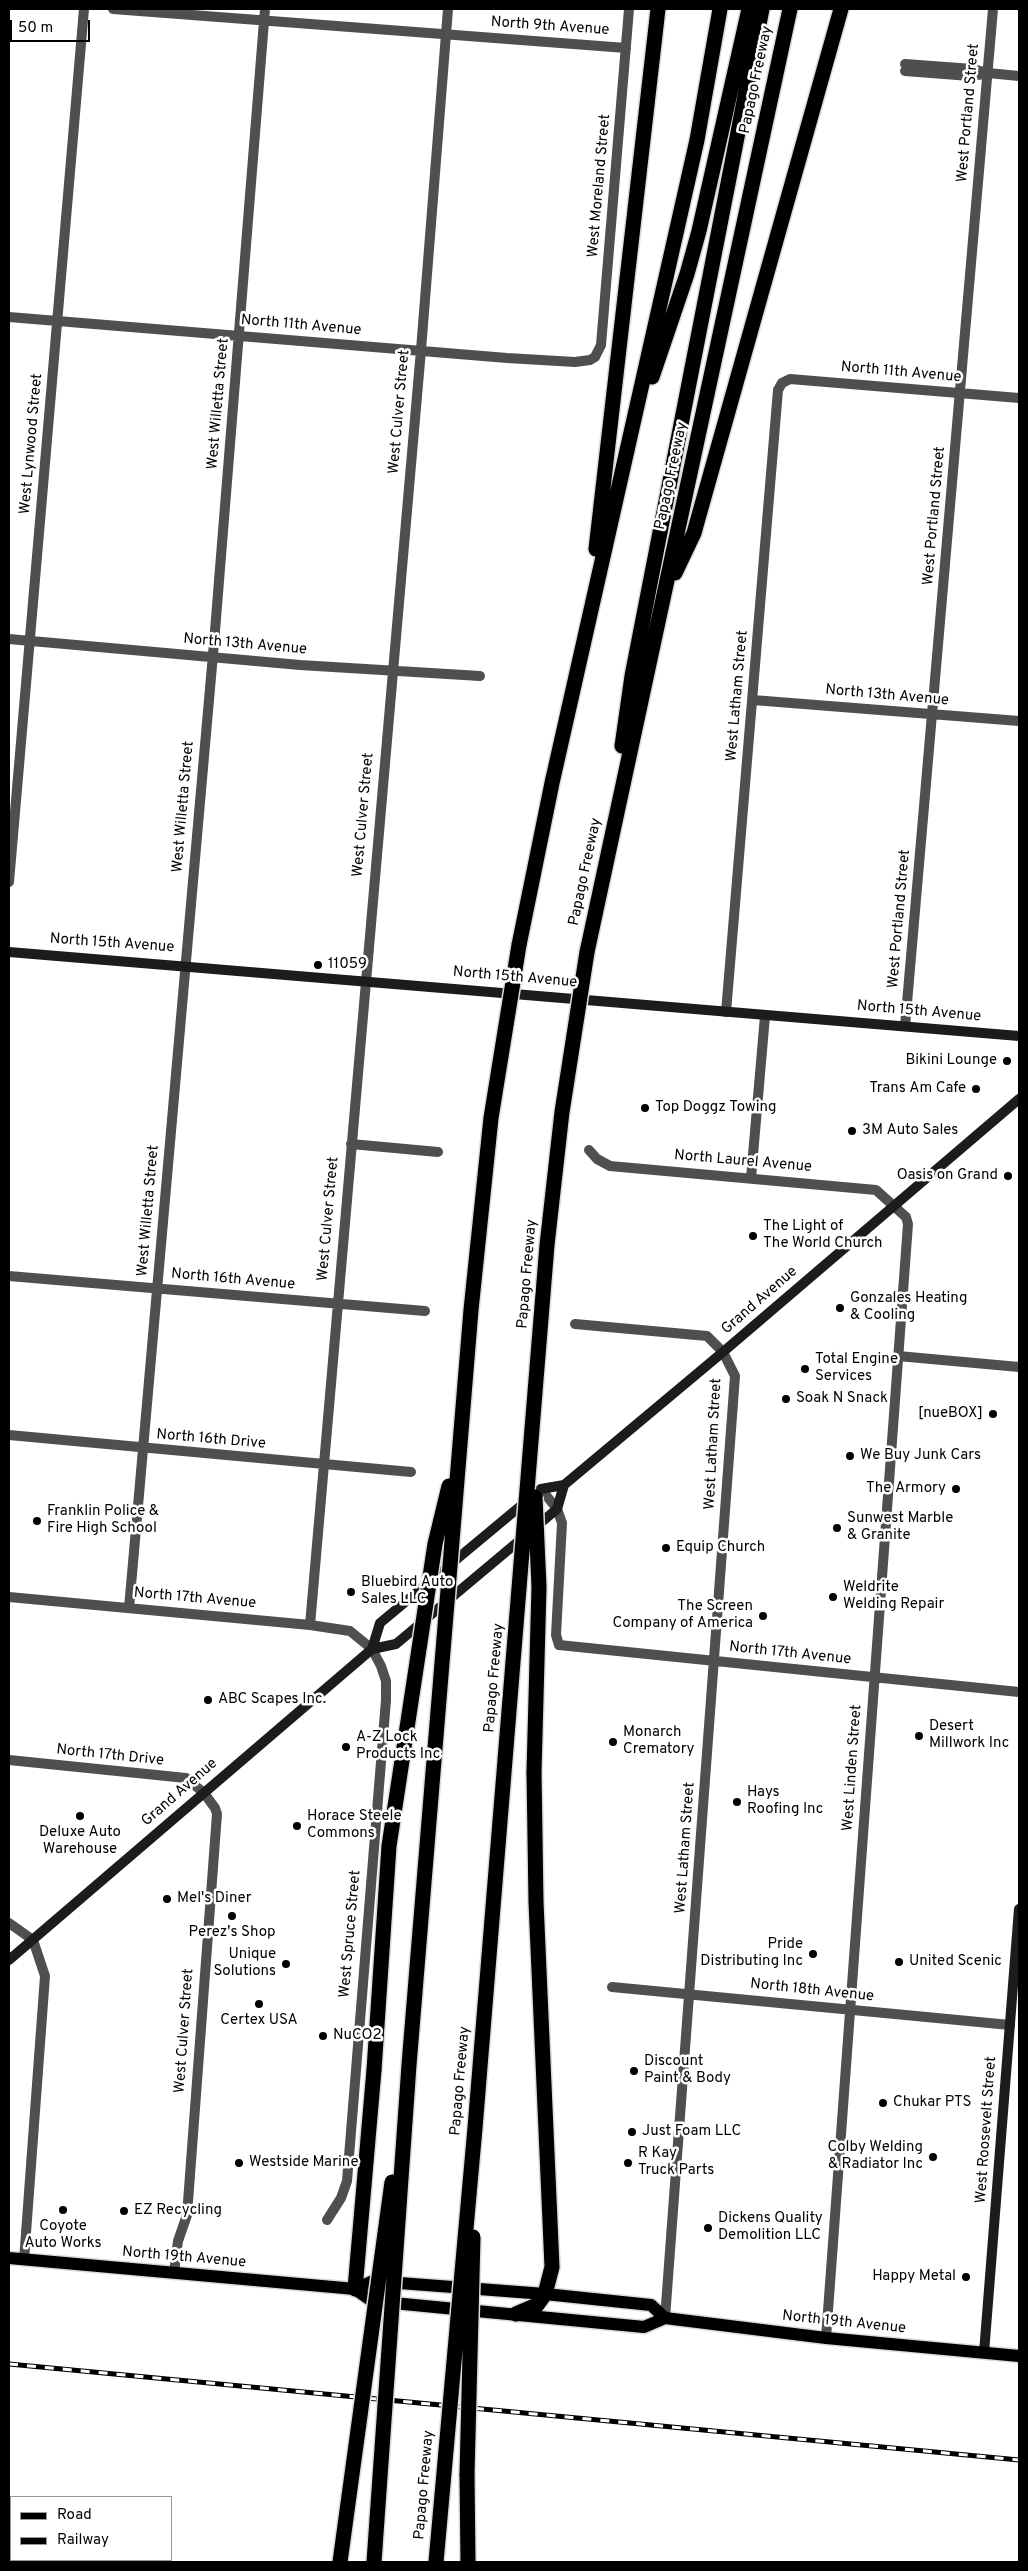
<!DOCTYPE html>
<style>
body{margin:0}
#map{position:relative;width:1028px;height:2571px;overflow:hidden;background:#fff;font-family:Overpass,sans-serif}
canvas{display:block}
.frame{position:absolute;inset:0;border:10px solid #000;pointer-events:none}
.legend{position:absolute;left:10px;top:2496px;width:162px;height:65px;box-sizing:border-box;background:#fff;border:1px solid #999;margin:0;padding:6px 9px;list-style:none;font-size:15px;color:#000}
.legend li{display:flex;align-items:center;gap:10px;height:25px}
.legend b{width:25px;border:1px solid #999}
.scale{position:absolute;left:10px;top:20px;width:80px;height:22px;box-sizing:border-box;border:2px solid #000;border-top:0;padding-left:6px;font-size:15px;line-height:18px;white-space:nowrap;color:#000;-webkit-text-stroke:4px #fff;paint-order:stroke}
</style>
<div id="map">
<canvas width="1028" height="2571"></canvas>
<div class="frame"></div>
<ul class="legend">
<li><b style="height:6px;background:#000"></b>Road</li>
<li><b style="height:6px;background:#000"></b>Railway</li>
</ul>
<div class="scale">50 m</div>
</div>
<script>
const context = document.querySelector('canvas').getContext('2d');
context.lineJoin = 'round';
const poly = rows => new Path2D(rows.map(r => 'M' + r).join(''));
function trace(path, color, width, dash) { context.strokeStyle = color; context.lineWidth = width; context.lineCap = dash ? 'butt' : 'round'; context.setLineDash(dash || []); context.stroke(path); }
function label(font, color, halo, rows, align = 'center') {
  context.font = font + ' Overpass,sans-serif'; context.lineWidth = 5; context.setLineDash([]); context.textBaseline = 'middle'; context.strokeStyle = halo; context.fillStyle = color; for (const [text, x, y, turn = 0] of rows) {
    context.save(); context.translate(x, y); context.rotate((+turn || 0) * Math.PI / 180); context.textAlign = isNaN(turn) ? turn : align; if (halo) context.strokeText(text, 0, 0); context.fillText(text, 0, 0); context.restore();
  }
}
const primary = poly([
 [9,2258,355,2289,373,2281,545,2294,651,2305,665,2318],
 [355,2289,372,2301,644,2327,665,2318,826,2338,1019,2356]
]);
const highway = poly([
 [652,377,687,274,699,231,749,9],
 [596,549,658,9],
 [675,573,694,533,841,9],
 [622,746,632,676,762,9],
 [519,945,552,783,697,140,720,9],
 [587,952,790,9],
 [355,2289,374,2070],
 [516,2314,537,2305,545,2294,552,2267,536,1902,534,1772],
 [467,2474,468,2562]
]);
trace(primary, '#dbdbdb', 15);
trace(highway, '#dbdbdb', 18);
trace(poly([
 [113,9,626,48],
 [905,64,973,69,988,73,1019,76],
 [905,71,970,76,984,74],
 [9,317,507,358,575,362,590,360,595,357,601,345,629,9],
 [9,639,300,665,480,676],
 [753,700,1019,721],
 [9,882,84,9],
 [726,1012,778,390,782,383,790,379,1019,398],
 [905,1026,993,9],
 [351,1144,438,1152],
 [589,1150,597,1159,610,1166,876,1190,906,1217,908,1224,826,2338],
 [751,1178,765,1016],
 [9,1276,425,1311],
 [575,1324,707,1336,723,1352,735,1376,665,2318],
 [898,1356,1019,1367],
 [9,1435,411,1472],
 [541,1489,557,1509,562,1523,556,1635,559,1645,1019,1692],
 [9,1597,310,1625,350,1631,372,1649,381,1666,386,1681,386,1700,347,2181,341,2198,327,2220],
 [129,1608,214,643,265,9],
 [310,1625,421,350,448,9],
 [9,1760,186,1778,204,1793,215,1808,217,1814,187,2215,178,2241,174,2273],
 [9,1923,33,1940,45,1976,24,2260],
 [612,1987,1010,2025]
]), '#4f4f4f', 10);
trace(poly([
 [9,952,1019,1036],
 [372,1649,380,1623,541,1489,564,1485,723,1352,1019,1099],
 [9,1960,372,1649,396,1644,557,1509,564,1485],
 [984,2353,1019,1909]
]), '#1c1c1c', 10);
trace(primary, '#000', 12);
trace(highway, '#000', 15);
const rail = poly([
 [9,2364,1019,2460]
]);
trace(rail, '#000', 5);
trace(rail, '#fff', 3, [9]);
const highwayBridge = poly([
 [534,1772,539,1587,535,1497],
 [374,2070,389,1846,435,1544,449,1486],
 [467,2474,473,2237],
 [340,2562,392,2182],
 [374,2562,409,2065,471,1310,491,1118,519,945],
 [436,2562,475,2128,547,1245,562,1112,587,952]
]);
trace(highwayBridge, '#dbdbdb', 18, []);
trace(highwayBridge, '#000', 15);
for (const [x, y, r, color] of [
 [318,965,5,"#000"],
 [1007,1061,5,"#000"],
 [976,1089,5,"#000"],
 [645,1108,5,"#000"],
 [852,1131,5,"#000"],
 [1008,1176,5,"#000"],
 [753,1236,5,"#000"],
 [840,1308,5,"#000"],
 [805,1369,5,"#000"],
 [786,1399,5,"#000"],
 [993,1414,5,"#000"],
 [850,1456,5,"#000"],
 [956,1489,5,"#000"],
 [37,1521,5,"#000"],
 [837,1528,5,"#000"],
 [666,1548,5,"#000"],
 [351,1592,5,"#000"],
 [833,1597,5,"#000"],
 [763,1616,5,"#000"],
 [208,1700,5,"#000"],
 [919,1736,5,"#000"],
 [613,1742,5,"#000"],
 [346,1747,5,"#000"],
 [737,1802,5,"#000"],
 [80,1816,5,"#000"],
 [297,1826,5,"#000"],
 [167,1899,5,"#000"],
 [232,1916,5,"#000"],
 [813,1954,5,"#000"],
 [899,1962,5,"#000"],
 [286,1964,5,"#000"],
 [259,2004,5,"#000"],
 [323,2036,5,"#000"],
 [634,2071,5,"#000"],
 [883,2103,5,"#000"],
 [632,2132,5,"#000"],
 [933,2157,5,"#000"],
 [239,2163,5,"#000"],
 [628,2163,5,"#000"],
 [63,2210,5,"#000"],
 [124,2211,5,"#000"],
 [708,2228,5,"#000"],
 [966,2277,5,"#000"]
]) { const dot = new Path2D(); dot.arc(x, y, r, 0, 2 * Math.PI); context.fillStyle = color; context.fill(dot); trace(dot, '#fff', 2); }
label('15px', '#000', '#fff', [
 ["North 9th Avenue",550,27,4],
 ["Papago Freeway",757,80,-78],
 ["West Portland Street",969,113,-85],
 ["West Moreland Street",600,186,-85],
 ["North 11th Avenue",301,326,5],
 ["North 11th Avenue",901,373,5],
 ["West Willetta Street",219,404,-85],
 ["West Culver Street",400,412,-85],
 ["West Lynwood Street",32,444,-85],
 ["Papago Freeway",672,476,-78],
 ["West Portland Street",935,516,-85],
 ["North 13th Avenue",245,645,5],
 ["West Latham Street",738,696,-85],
 ["North 13th Avenue",887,696,5],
 ["West Willetta Street",184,807,-85],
 ["West Culver Street",364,815,-85],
 ["Papago Freeway",586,872,-78],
 ["West Portland Street",900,919,-85],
 ["North 15th Avenue",112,944,4],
 ["North 15th Avenue",515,978,5],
 ["North 15th Avenue",919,1012,5],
 ["North Laurel Avenue",743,1162,5],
 ["West Willetta Street",149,1211,-85],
 ["West Culver Street",329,1219,-85],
 ["Papago Freeway",528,1274,-85],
 ["North 16th Avenue",233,1280,5],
 ["Grand Avenue",760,1301,-41],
 ["North 16th Drive",211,1440,5],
 ["West Latham Street",714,1444,-87],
 ["North 17th Avenue",195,1599,5],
 ["North 17th Avenue",790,1654,6],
 ["Papago Freeway",495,1678,-85],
 ["North 17th Drive",110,1756,6],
 ["West Linden Street",853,1768,-86],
 ["Grand Avenue",180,1793,-41],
 ["West Latham Street",686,1848,-86],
 ["West Spruce Street",351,1934,-85],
 ["North 18th Avenue",812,1991,6],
 ["West Culver Street",185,2031,-86],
 ["Papago Freeway",461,2081,-85],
 ["West Roosevelt Street",987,2130,-86],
 ["North 19th Avenue",184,2258,5],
 ["North 19th Avenue",844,2323,6],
 ["Papago Freeway",425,2485,-85]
]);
label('15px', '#000', '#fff', [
 ["11059",328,965],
 ["Bikini Lounge",997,1061,"right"],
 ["Trans Am Cafe",966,1089,"right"],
 ["Top Doggz Towing",655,1108],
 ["3M Auto Sales",862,1131],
 ["Oasis on Grand",998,1176,"right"],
 ["The Light of",763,1227],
 ["The World Church",763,1244],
 ["Gonzales Heating",850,1299],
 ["& Cooling",850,1316],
 ["Total Engine",815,1360],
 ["Services",815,1377],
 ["Soak N Snack",796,1399],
 ["[nueBOX]",983,1414,"right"],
 ["We Buy Junk Cars",860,1456],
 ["The Armory",946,1489,"right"],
 ["Franklin Police &",47,1512],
 ["Fire High School",47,1529],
 ["Sunwest Marble",847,1519],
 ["& Granite",847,1536],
 ["Equip Church",676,1548],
 ["Bluebird Auto",361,1583],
 ["Sales LLC",361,1600],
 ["Weldrite",843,1588],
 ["Welding Repair",843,1605],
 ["The Screen",753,1607,"right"],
 ["Company of America",753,1624,"right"],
 ["ABC Scapes Inc.",218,1700],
 ["Desert",929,1727],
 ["Millwork Inc",929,1744],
 ["Monarch",623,1733],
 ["Crematory",623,1750],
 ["A-Z Lock",356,1738],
 ["Products Inc",356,1755],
 ["Hays",747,1793],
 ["Roofing Inc",747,1810],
 ["Horace Steele",307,1817],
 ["Commons",307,1834],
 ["Deluxe Auto",80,1833,"center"],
 ["Warehouse",80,1850,"center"],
 ["Mel's Diner",177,1899],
 ["Perez's Shop",232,1933,"center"],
 ["Pride",803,1945,"right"],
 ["Distributing Inc",803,1962,"right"],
 ["Unique",276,1955,"right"],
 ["Solutions",276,1972,"right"],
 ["United Scenic",909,1962],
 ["Certex USA",259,2021,"center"],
 ["NuCO2",333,2036],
 ["Discount",644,2062],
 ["Paint & Body",644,2079],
 ["Chukar PTS",893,2103],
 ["Just Foam LLC",642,2132],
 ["Colby Welding",923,2148,"right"],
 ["& Radiator Inc",923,2165,"right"],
 ["R Kay",638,2154],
 ["Truck Parts",638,2171],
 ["Westside Marine",249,2163],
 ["EZ Recycling",134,2211],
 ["Dickens Quality",718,2219],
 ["Demolition LLC",718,2236],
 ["Coyote",63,2227,"center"],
 ["Auto Works",63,2244,"center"],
 ["Happy Metal",956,2277,"right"]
], 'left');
</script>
